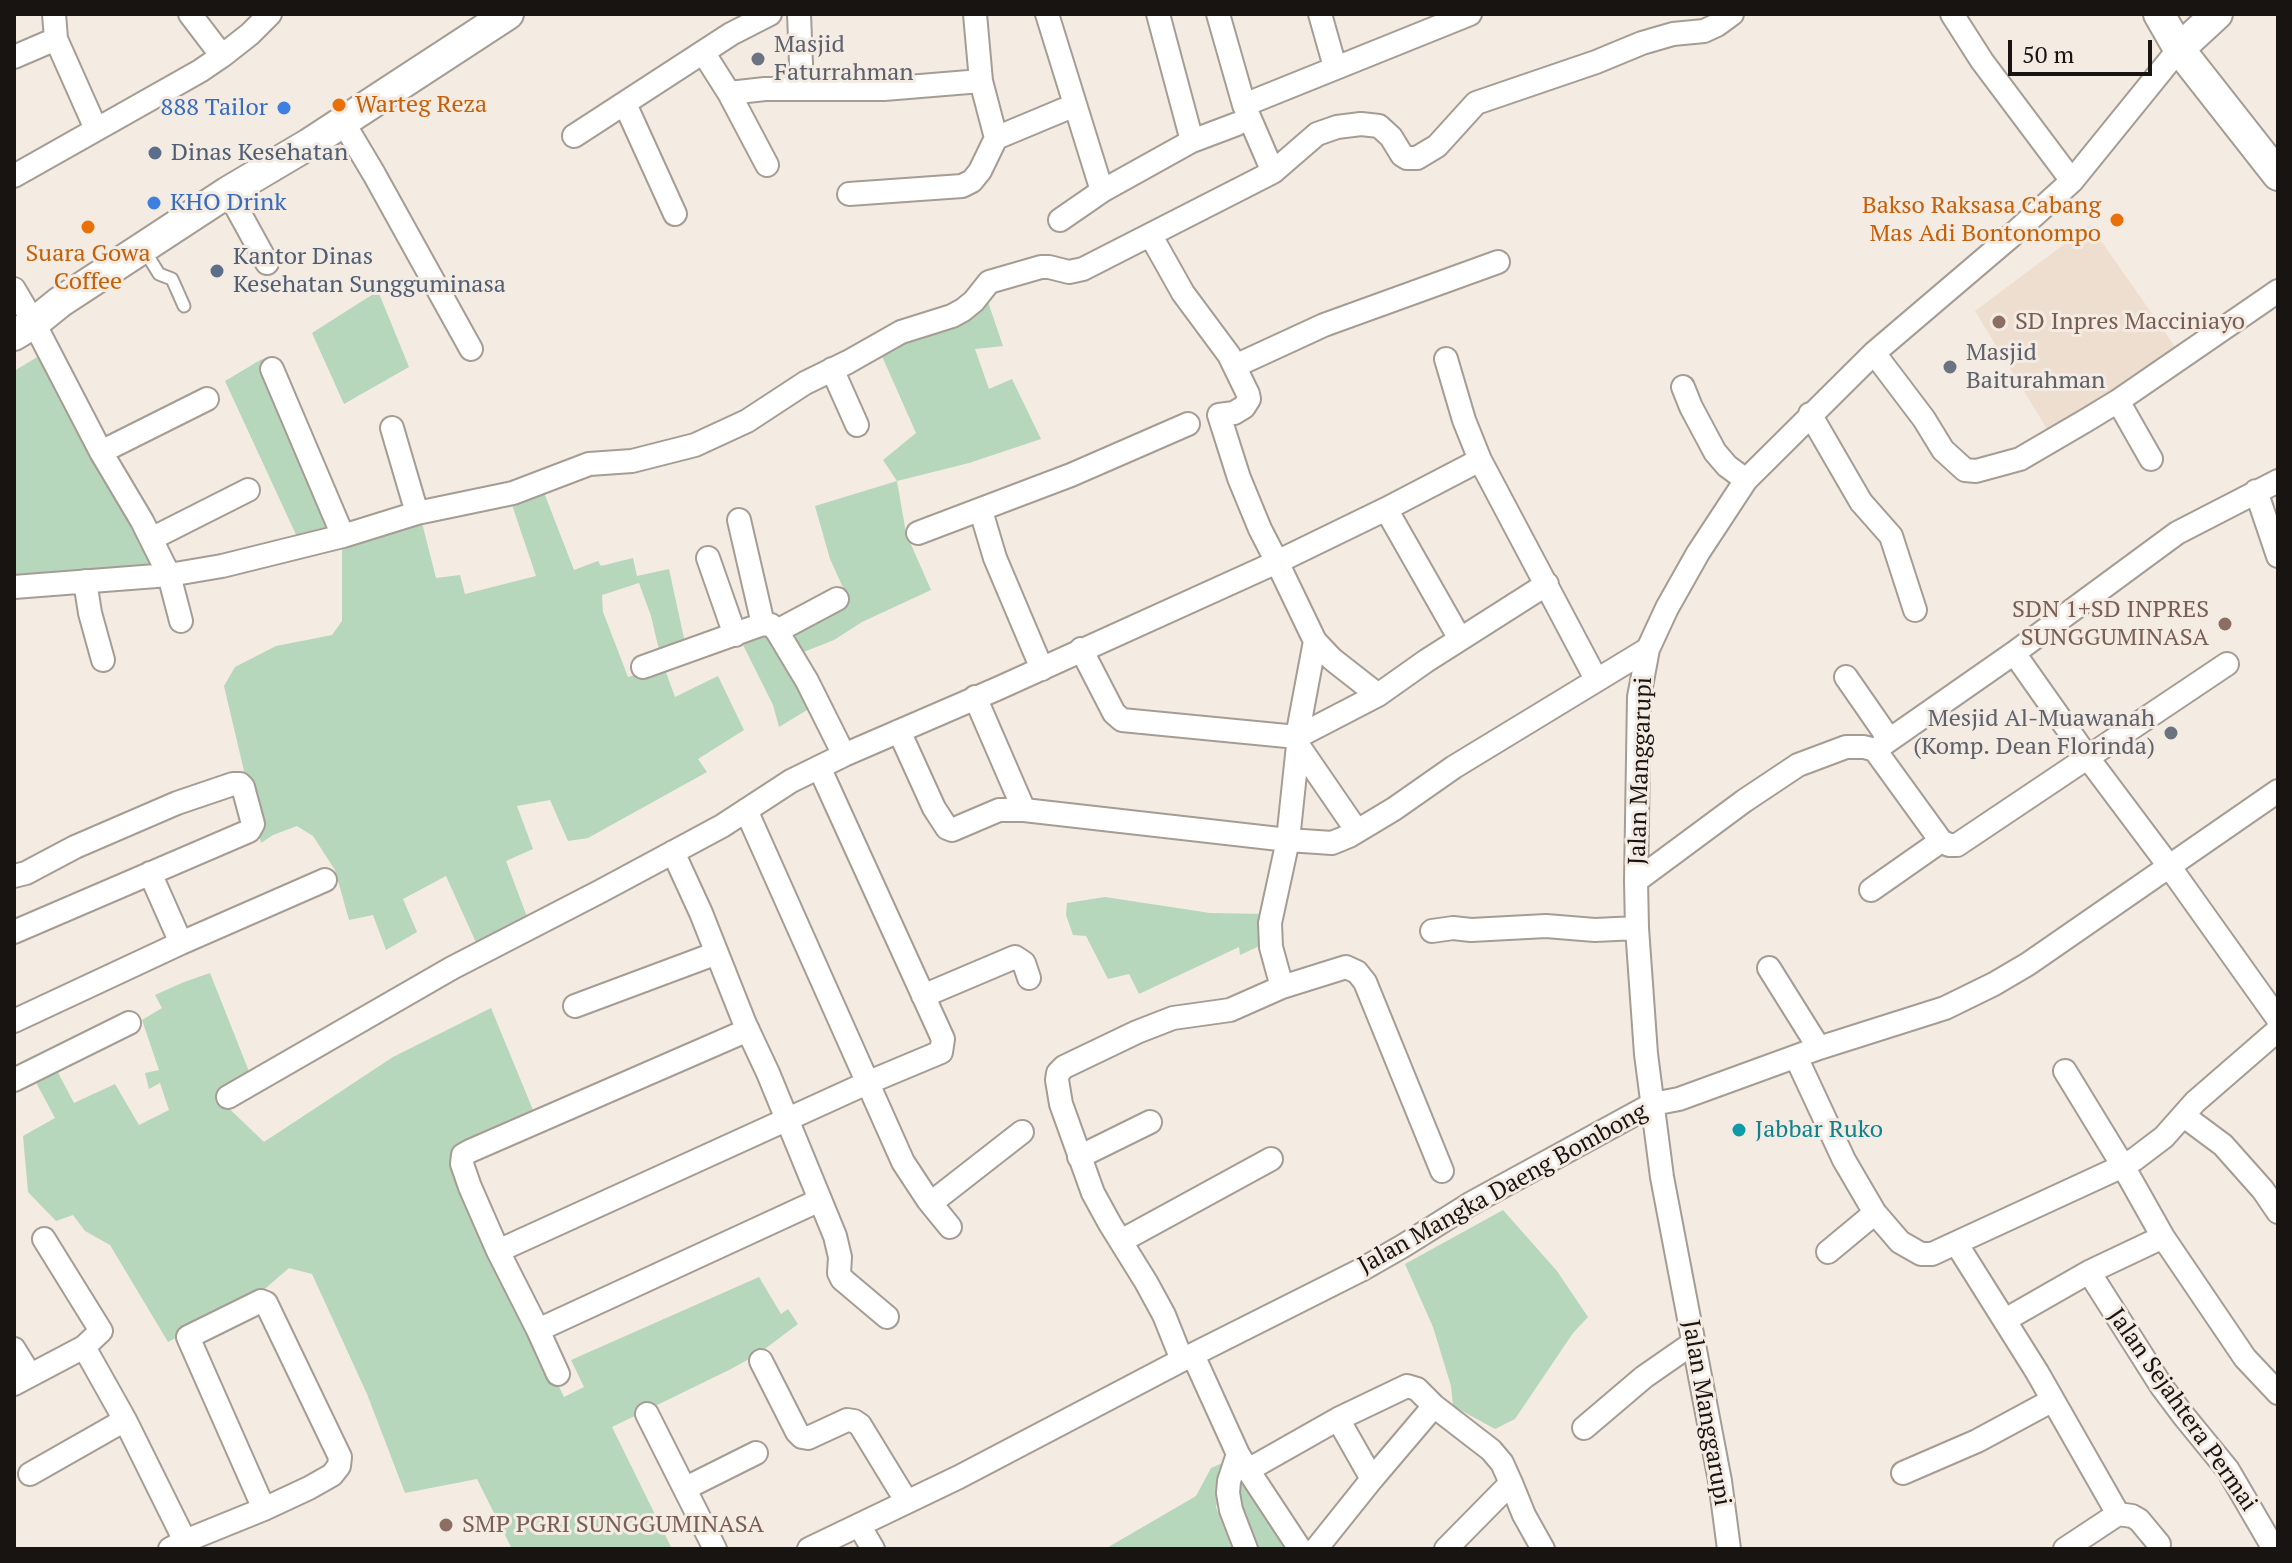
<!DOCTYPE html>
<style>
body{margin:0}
#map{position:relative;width:2292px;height:1563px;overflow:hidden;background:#f4ebe2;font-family:"PT Serif",serif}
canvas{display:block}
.frame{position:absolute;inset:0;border:16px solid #171411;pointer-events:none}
.scale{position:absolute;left:2008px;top:40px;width:144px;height:36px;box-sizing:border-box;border:4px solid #171411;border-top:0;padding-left:10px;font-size:24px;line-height:28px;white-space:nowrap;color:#171411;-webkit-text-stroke:6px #f4ebe2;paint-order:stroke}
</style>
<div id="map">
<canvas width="2292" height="1563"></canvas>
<div class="frame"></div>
<div class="scale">50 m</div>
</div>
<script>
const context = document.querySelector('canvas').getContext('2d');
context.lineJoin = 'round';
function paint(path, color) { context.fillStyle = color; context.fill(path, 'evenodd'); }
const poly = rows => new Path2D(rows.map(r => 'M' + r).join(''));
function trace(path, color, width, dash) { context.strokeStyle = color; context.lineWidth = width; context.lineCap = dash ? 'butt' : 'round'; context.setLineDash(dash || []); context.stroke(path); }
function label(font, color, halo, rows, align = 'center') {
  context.font = font + ' "PT Serif",serif'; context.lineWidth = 6; context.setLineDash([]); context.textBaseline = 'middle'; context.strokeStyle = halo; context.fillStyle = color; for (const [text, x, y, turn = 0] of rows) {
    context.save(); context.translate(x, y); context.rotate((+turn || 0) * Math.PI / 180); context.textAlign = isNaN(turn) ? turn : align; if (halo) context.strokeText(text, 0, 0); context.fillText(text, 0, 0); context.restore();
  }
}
paint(poly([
 [2090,225,2185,361,2055,442,1975,311]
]), '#eddecf');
paint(poly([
 [378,291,409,367,344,404,312,333],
 [987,299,1003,346,975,349,989,389,1012,379,1041,439,969,463,897,481,906,533,931,590,862,622,834,640,801,653,791,622,845,592,830,559,815,506,897,481,883,460,916,433,881,354],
 [44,353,155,567,14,579,14,371],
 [262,359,334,533,298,539,225,381],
 [543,490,574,570,598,561,601,566,633,558,637,576,669,569,685,643,659,650,651,616,639,583,602,595,603,612,628,677,664,667,675,697,718,676,744,730,698,759,707,772,588,838,568,841,550,800,517,806,533,849,506,861,529,922,478,947,446,876,403,899,417,932,386,950,373,915,349,920,335,870,313,836,297,826,273,835,261,843,224,686,235,667,276,646,332,635,342,621,342,549,422,523,436,578,460,575,465,594,536,576,511,502],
 [760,633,773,635,812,707,779,727,773,705,741,641],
 [1105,897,1210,913,1264,914,1266,943,1240,955,1239,947,1139,994,1129,974,1108,979,1086,936,1073,935,1066,915,1067,903],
 [210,973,250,1074,216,1096,264,1142,393,1057,491,1008,533,1110,453,1150,522,1311,564,1397,584,1387,571,1360,759,1277,781,1314,788,1309,798,1324,758,1354,731,1369,612,1427,672,1549,512,1549,477,1479,405,1493,367,1394,312,1274,289,1268,259,1294,168,1342,110,1245,85,1231,73,1215,56,1221,28,1192,23,1136,55,1118,32,1075,54,1065,74,1103,115,1084,139,1125,169,1110,160,1083,149,1089,145,1073,159,1070,142,1020,162,1008,155,995,184,982],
 [1503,1210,1557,1271,1588,1317,1573,1333,1515,1419,1495,1429,1453,1406,1451,1386,1433,1327,1405,1264],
 [1227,1461,1216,1507,1232,1549,1105,1549,1196,1496,1211,1468],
 [1239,1468,1293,1549,1255,1549,1235,1496]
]), '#b6d7bb');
const lane = poly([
 [143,248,159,274,172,279,184,306]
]);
const street = poly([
 [54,14,56,39,96,129],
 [190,14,222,56],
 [799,14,802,89,884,89,981,81],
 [975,14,981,81,996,138,1075,105],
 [1047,14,1102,191],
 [1320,14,1335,67],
 [1952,14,1982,61,2072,181],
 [703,52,729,93,767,165],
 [14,57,56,39],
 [729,93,765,89,802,89],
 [625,104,675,214],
 [1244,105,1470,14],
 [343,122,374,174,471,349],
 [574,136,731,34,770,14],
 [1192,141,1237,124],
 [1273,172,1317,134,1337,127,1361,124,1379,126,1391,137,1402,155,1407,158,1417,158,1437,146,1476,103,1596,62,1642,43,1673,34,1704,31,1717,25,1732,14],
 [14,176,200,71,222,56,250,34,270,14],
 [228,192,267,263],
 [849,194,962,186,972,181,980,171,996,138],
 [1060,220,1102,191,1192,141,1158,14],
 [14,289,34,323,101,452,142,521,169,575,181,621],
 [1874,353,1924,419,1943,450,1965,470,1976,471,2020,459,2085,421,2118,401,2278,291],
 [1446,359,1464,420,1480,460],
 [1235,366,1324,325,1498,262],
 [272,369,343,536],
 [832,369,857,425],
 [1683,387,1691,407,1715,452,1727,466,1746,480],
 [2118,401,2151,459],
 [1810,414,1861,502,1891,536,1915,610],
 [392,428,417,513],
 [101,452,207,399],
 [2256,491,2278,556],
 [1386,509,1460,639],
 [981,511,995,558,1042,669],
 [739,520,763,624],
 [918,533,1071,475,1188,424],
 [151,539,248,490],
 [708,558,735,635],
 [85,581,90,613,103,660],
 [14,587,169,575,222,566,343,536,417,513,513,493,589,464,632,461,695,445,747,421,805,383,848,362,901,332,952,316,963,310,974,301,989,282,1041,267,1049,267,1069,272,1083,269,1273,172,1244,105,1218,14],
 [777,631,837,599],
 [1315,641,1277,562,1386,509,1480,460,1596,679],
 [1081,649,1114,713,1122,720,1297,737,1315,641,1332,659,1378,695],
 [2014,653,2088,758,2169,866,2278,1019],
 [643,667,763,624,771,625,777,631,807,681,844,755],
 [1846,677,1889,739],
 [975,697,1024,810,1288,840,1332,843,1349,836,1394,809,1454,767,1648,649],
 [899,731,934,808,947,828,952,830,999,810,1024,810],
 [1298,745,1357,831],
 [1875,750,1941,841,1949,845,1957,845,2227,664],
 [746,810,903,1162,928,1200,950,1227],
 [673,852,701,913,745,1024,768,1073,835,1236,840,1257,839,1273,842,1279,887,1317],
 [150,873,181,943],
 [14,876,26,873,75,847,177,803,233,784,240,784,243,787,253,824,249,831,14,932],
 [1636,881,1744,801,1798,765,1846,747,1864,747,1875,750,2014,653,2177,533,2278,481],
 [1871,890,1941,841],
 [1432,931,1453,928,1471,930,1546,926,1595,930,1637,928],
 [1769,968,1819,1048],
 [1282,987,1271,947,1270,923,1288,840,1298,745,1297,737,1378,695,1426,661,1547,584],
 [923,996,1015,957,1024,963,1029,978],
 [575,1006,717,953],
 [14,1021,181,943,325,880],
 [748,1030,470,1151,463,1155,462,1164,470,1187,498,1251,538,1330,820,1200],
 [1796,1057,1844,1160,1875,1213,1900,1242,1921,1254,1932,1254,2123,1166,2163,1237,2245,1358,2278,1393],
 [2065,1071,2123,1166,2135,1159,2164,1137,2195,1102,2278,1030],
 [14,1080,129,1023],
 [228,1097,452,968,601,891,722,826,791,781,844,755,999,688,1277,562,1260,529,1239,478,1219,415,1234,413,1244,407,1249,399,1248,394,1229,355,1183,293,1151,236],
 [2184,1116,2223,1145,2263,1190,2278,1212],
 [1079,1157,1150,1122],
 [931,1203,1022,1132],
 [1121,1241,1271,1159],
 [1956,1243,2037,1372,2118,1514,2065,1549],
 [498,1251,867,1083,941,1052,943,1039,819,767],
 [1828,1252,1875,1213],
 [2089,1272,2162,1387,2183,1415,2228,1470,2274,1549],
 [2005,1320,2089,1272,2163,1237],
 [538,1330,558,1374],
 [84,1347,125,1420,185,1541],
 [14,1349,30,1375],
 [1193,1355,1238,1454,1248,1470,1338,1419,1407,1386,1417,1389,1434,1406,1372,1479,1316,1549],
 [1182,1360,1164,1315,1146,1282,1110,1224,1093,1193,1061,1104,1057,1080,1058,1073,1064,1067,1137,1032,1173,1018,1230,1010,1282,987,1346,967,1357,972,1365,982,1442,1171],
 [761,1361,797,1432,802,1437,808,1438,847,1420,854,1421,860,1425,907,1502],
 [14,1384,84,1347,101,1331,44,1239],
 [1434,1406,1491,1450,1502,1463,1511,1483],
 [647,1414,715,1549],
 [1338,1419,1372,1479],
 [1584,1428,1644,1377,1693,1343],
 [1238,1454,1229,1481,1228,1493,1231,1510,1246,1549],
 [1248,1470,1300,1549],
 [1903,1473,1977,1441,2053,1400],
 [30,1474,125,1420],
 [686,1488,756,1453],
 [2118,1514,2132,1516,2139,1520,2159,1544],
 [859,1525,873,1549],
 [170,1549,185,1541,264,1509,309,1488,332,1475,339,1466,340,1457,266,1303,261,1301,188,1337,264,1509],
 [809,1549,959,1477,1182,1360,1361,1270,1403,1246,1470,1204,1653,1104,1679,1099,1819,1048,1945,1008,1994,984,2028,964,2278,791],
 [1446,1549,1511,1483,1524,1515,1543,1549],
 [1729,1549,1720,1481,1662,1177,1646,1054,1637,928,1636,881,1639,697,1648,649,1667,608,1698,553,1746,480,1874,353,2009,238,2072,181,2179,49]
]);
const secondary = poly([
 [2159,14,2179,49,2278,175],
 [2179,49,2217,14],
 [14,335,34,323,60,302,228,192,309,144,508,14]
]);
trace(lane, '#a59c94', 15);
trace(street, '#a59c94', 26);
trace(secondary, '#a59c94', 34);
trace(lane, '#fff', 11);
trace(street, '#fff', 22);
trace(secondary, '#fff', 30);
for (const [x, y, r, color] of [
 [758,59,8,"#6b7280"],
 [339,105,8,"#e8710a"],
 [284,108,8,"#3f7fe0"],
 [155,153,8,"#5c6f8a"],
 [154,203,8,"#3f7fe0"],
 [2117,220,8,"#e8710a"],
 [88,227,8,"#e8710a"],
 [217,271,8,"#5c6f8a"],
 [1999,322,8,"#8d6e63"],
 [1950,367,8,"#6b7280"],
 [2225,624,8,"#8d6e63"],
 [2171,733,8,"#6b7280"],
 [1739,1130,8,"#0f9aa8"],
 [446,1525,8,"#8d6e63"]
]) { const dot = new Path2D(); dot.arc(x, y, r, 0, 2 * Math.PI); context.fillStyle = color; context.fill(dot); trace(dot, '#f4ebe2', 3); }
label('24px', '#5b616d', '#f4ebe2', [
 ["Masjid",774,45],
 ["Faturrahman",774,73],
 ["Masjid",1966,353],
 ["Baiturahman",1966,381],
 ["Mesjid Al-Muawanah",2155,719,"right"],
 ["(Komp. Dean Florinda)",2155,747,"right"]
], 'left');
label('24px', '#c56008', '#f4ebe2', [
 ["Warteg Reza",355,105],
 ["Bakso Raksasa Cabang",2101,206,"right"],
 ["Mas Adi Bontonompo",2101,234,"right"],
 ["Suara Gowa",88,254,"center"],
 ["Coffee",88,282,"center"]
], 'left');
label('24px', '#366cbe', '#f4ebe2', [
 ["888 Tailor",268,108],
 ["KHO Drink",170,203,"left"]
], 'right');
label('24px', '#4e5e75', '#f4ebe2', [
 ["Dinas Kesehatan",171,153],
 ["Kantor Dinas",233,257],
 ["Kesehatan Sungguminasa",233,285]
], 'left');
label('24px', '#785e54', '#f4ebe2', [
 ["SD Inpres Macciniayo",2015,322],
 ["SDN 1+SD INPRES",2209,610,"right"],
 ["SUNGGUMINASA",2209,638,"right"],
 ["SMP PGRI SUNGGUMINASA",462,1525]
], 'left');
label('24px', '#171411', '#f4ebe2', [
 ["Jalan Manggarupi",1641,771,-88],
 ["Jalan Mangka Daeng Bombong",1503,1189,-29],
 ["Jalan Sejahtera Permai",2182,1410,55],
 ["Jalan Manggarupi",1706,1413,80]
]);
label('24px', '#0d838f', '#f4ebe2', [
 ["Jabbar Ruko",1755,1130]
], 'left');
</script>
